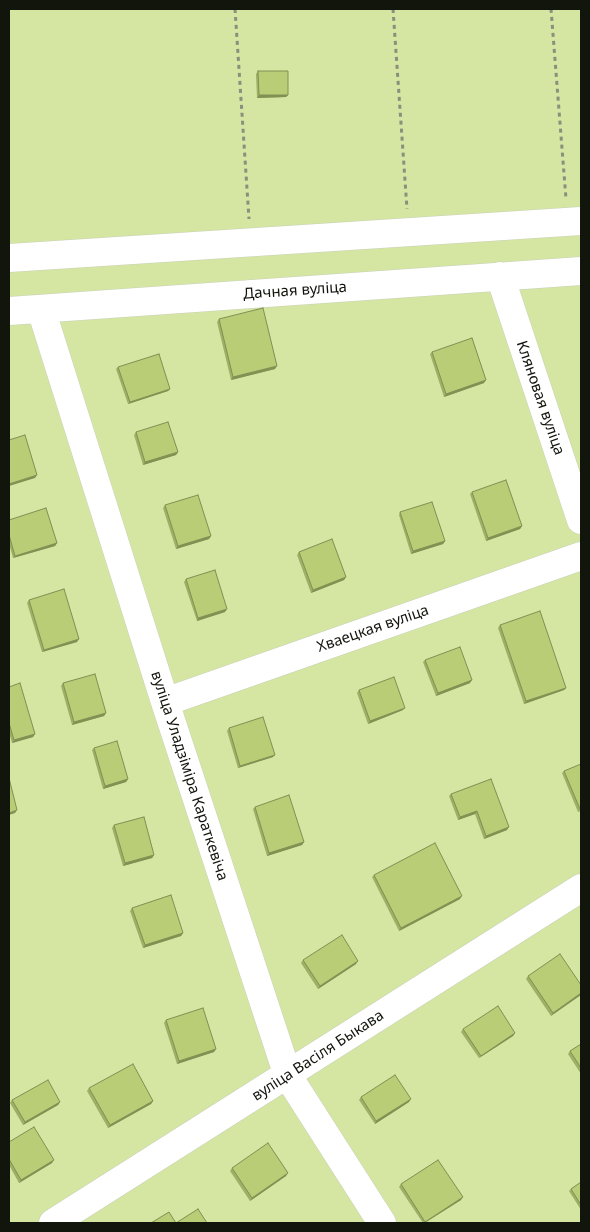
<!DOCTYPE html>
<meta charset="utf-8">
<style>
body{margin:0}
#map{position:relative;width:590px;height:1232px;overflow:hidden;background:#f2f9e1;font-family:"Noto Sans",sans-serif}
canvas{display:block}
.frame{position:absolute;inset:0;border:10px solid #12150c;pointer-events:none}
</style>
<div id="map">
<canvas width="590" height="1232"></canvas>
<div class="frame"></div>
</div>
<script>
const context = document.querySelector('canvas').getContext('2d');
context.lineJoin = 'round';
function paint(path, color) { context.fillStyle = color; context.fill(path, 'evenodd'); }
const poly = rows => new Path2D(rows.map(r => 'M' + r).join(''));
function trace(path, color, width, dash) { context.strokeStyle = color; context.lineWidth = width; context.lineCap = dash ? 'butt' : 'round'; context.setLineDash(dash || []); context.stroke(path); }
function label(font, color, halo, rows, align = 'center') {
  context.font = font + ' "Noto Sans",sans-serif'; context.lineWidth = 4.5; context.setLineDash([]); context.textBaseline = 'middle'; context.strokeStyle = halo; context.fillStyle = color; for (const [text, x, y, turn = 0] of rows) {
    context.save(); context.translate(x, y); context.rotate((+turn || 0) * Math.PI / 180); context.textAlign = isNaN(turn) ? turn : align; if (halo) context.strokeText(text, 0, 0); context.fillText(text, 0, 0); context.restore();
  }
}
paint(poly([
 [9,9,581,9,581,1223,9,1223]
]), '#d4e6a1');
const minor = poly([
 [9,258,581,221],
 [500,276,581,520],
 [41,309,165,702,288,1076,382,1223],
 [9,311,581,271],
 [165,702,581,556],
 [53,1223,581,888]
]);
trace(minor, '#cad1b9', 29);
trace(poly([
 [235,9,249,219],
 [393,9,407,209],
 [551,9,566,199]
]), '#8a8f7e', 3, [4, 4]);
trace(minor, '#fff', 28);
paint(poly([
 [258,71,288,95,286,97,257,98,256,74],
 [219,319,275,369,231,380,217,322],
 [581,326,581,365,580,328],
 [432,352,484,383,444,397,430,354],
 [118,367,170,389,168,391,128,404,116,369],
 [136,432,178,452,176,455,143,465,134,435],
 [472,492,522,526,520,529,486,541,470,494],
 [165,505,211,536,209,539,176,549,163,508],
 [400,512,445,541,443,544,411,554,399,515],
 [9,520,57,543,55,546,13,558,9,544],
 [299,552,346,577,344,580,311,593,297,555],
 [186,579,225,612,197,621,184,582],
 [29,600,77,642,42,652,27,603],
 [500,625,566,688,564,690,524,704,498,628],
 [425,660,470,683,436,696,423,662],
 [63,683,106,713,104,716,72,725,61,686],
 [9,687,35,734,33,737,12,743,9,732],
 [359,690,403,710,368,724,357,693],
 [229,728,273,757,238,768,227,731],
 [94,748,128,779,126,782,103,789,92,750],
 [564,771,581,811,578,812,562,773],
 [451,794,507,830,484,839,475,814,458,820,449,796],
 [255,807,304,842,302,845,267,856,253,809],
 [114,825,154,855,152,858,123,866,112,828],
 [374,875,460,899,399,931,372,877],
 [132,908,183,933,181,936,143,948,130,911],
 [303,960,356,964,318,989,301,963],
 [528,976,581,985,551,1016,526,979],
 [166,1020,216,1049,214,1052,177,1064,164,1023],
 [463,1029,515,1033,513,1036,479,1058,461,1032],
 [581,1044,581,1074,568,1054,570,1051],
 [89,1088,153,1101,151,1104,108,1128,87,1091],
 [361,1097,409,1102,375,1124,359,1100],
 [12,1100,60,1102,58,1105,23,1125,10,1103],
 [9,1142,52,1163,19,1183,9,1165],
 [232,1168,286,1176,250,1201,230,1171],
 [581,1182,581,1210,569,1191,571,1189],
 [401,1184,461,1200,425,1223,423,1223,399,1187]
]), '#9eb065');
paint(poly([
 [259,95,288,95,286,97,257,98],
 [277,366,275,369,231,380,233,377],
 [486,380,484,383,444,397,446,394],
 [170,389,168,391,128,404,130,402],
 [178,452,176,455,143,465,145,462],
 [37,475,35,478,9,486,9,484],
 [522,526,520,529,486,541,488,538],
 [211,536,209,539,176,549,178,546],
 [445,541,443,544,411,554,413,551],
 [57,543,55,546,13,558,15,556],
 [346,577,344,580,311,593,313,590],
 [227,609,225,612,197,621,198,618],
 [79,639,77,642,42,652,44,650],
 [472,680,470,683,436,696,438,693],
 [566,688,564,690,524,704,526,701],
 [405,708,403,710,368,724,370,721],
 [106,713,104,716,72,725,74,722],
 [35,734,33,737,12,743,14,740],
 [275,755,273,757,238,768,240,766],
 [128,779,126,782,103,789,105,786],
 [17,810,15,813,9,815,9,813],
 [477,811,475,814,458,820,460,817],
 [509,827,507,830,484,839,486,836],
 [304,842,302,845,267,856,269,853],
 [154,855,152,858,123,866,125,863],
 [462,896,460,899,399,931,401,928],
 [183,933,181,936,143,948,145,945],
 [358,961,356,964,318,989,320,986],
 [581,993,581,995,551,1016,553,1013],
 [515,1033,513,1036,479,1058,481,1056],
 [216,1049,214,1052,177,1064,179,1061],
 [411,1099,409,1102,375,1124,376,1121],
 [153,1101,151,1104,108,1128,110,1125],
 [60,1102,58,1105,23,1125,25,1122],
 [54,1160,52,1163,19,1183,21,1180],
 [288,1173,286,1176,250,1201,252,1198],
 [463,1197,461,1200,424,1223,425,1222]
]), '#819053');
const building = poly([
 [258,71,288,71,288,95,259,95,258,71],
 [263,308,277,366,233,377,219,319,263,308],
 [472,338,486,380,446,394,432,352,472,338],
 [159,354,170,389,130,402,118,367,159,354],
 [168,422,178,452,145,462,136,432,168,422],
 [25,435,37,475,9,484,9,440,25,435],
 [506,480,522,526,488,538,472,492,506,480],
 [198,495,211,536,178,546,165,505,198,495],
 [432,502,445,541,413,551,400,512,432,502],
 [46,508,57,543,15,556,9,535,9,520,46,508],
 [332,539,346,577,313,590,299,552,332,539],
 [215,570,227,609,198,618,186,579,215,570],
 [64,589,79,639,44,650,29,600,64,589],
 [540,611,566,688,526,701,500,625,540,611],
 [460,647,472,680,438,693,425,660,460,647],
 [95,674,106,713,74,722,63,683,95,674],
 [394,677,405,708,370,721,359,690,394,677],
 [20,683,35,734,14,740,9,723,9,687,20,683],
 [263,717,275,755,240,766,229,728,263,717],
 [117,741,128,779,105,786,94,748,117,741],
 [581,764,581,809,580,809,564,771,581,764],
 [9,778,17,810,9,813,9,778],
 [491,779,509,827,486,836,477,811,460,817,451,794,491,779],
 [289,795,304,842,269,853,255,807,289,795],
 [144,817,154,855,125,863,114,825,144,817],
 [435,843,462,896,401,928,374,875,435,843],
 [171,895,183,933,145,945,132,908,171,895],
 [342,935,358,961,320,986,303,960,342,935],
 [560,954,581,985,581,993,553,1013,528,976,560,954],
 [498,1006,515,1033,481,1056,463,1029,498,1006],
 [203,1008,216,1049,179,1061,166,1020,203,1008],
 [581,1044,581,1068,570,1051,581,1044],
 [133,1064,153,1101,110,1125,89,1088,133,1064],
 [395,1075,411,1099,376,1121,361,1097,395,1075],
 [48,1080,60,1102,25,1122,12,1100,48,1080],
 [34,1127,54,1160,21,1180,9,1159,9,1142,34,1127],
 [268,1143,288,1173,252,1198,232,1168,268,1143],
 [438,1160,463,1197,425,1222,401,1184,438,1160],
 [581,1182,581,1205,571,1189,581,1182],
 [198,1209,207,1223,151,1223,169,1212,176,1223,198,1209]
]);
paint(building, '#b8cd76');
trace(building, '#819053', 1);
label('15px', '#12150c', '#fff', [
 ["Дачная вуліца",295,291,-4],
 ["Кляновая вуліца",540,398,71],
 ["Хваецкая вуліца",373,629,-19],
 ["вуліца Уладзіміра Караткевіча",189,776,72],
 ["вуліца Васіля Быкава",318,1056,-33]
]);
</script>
